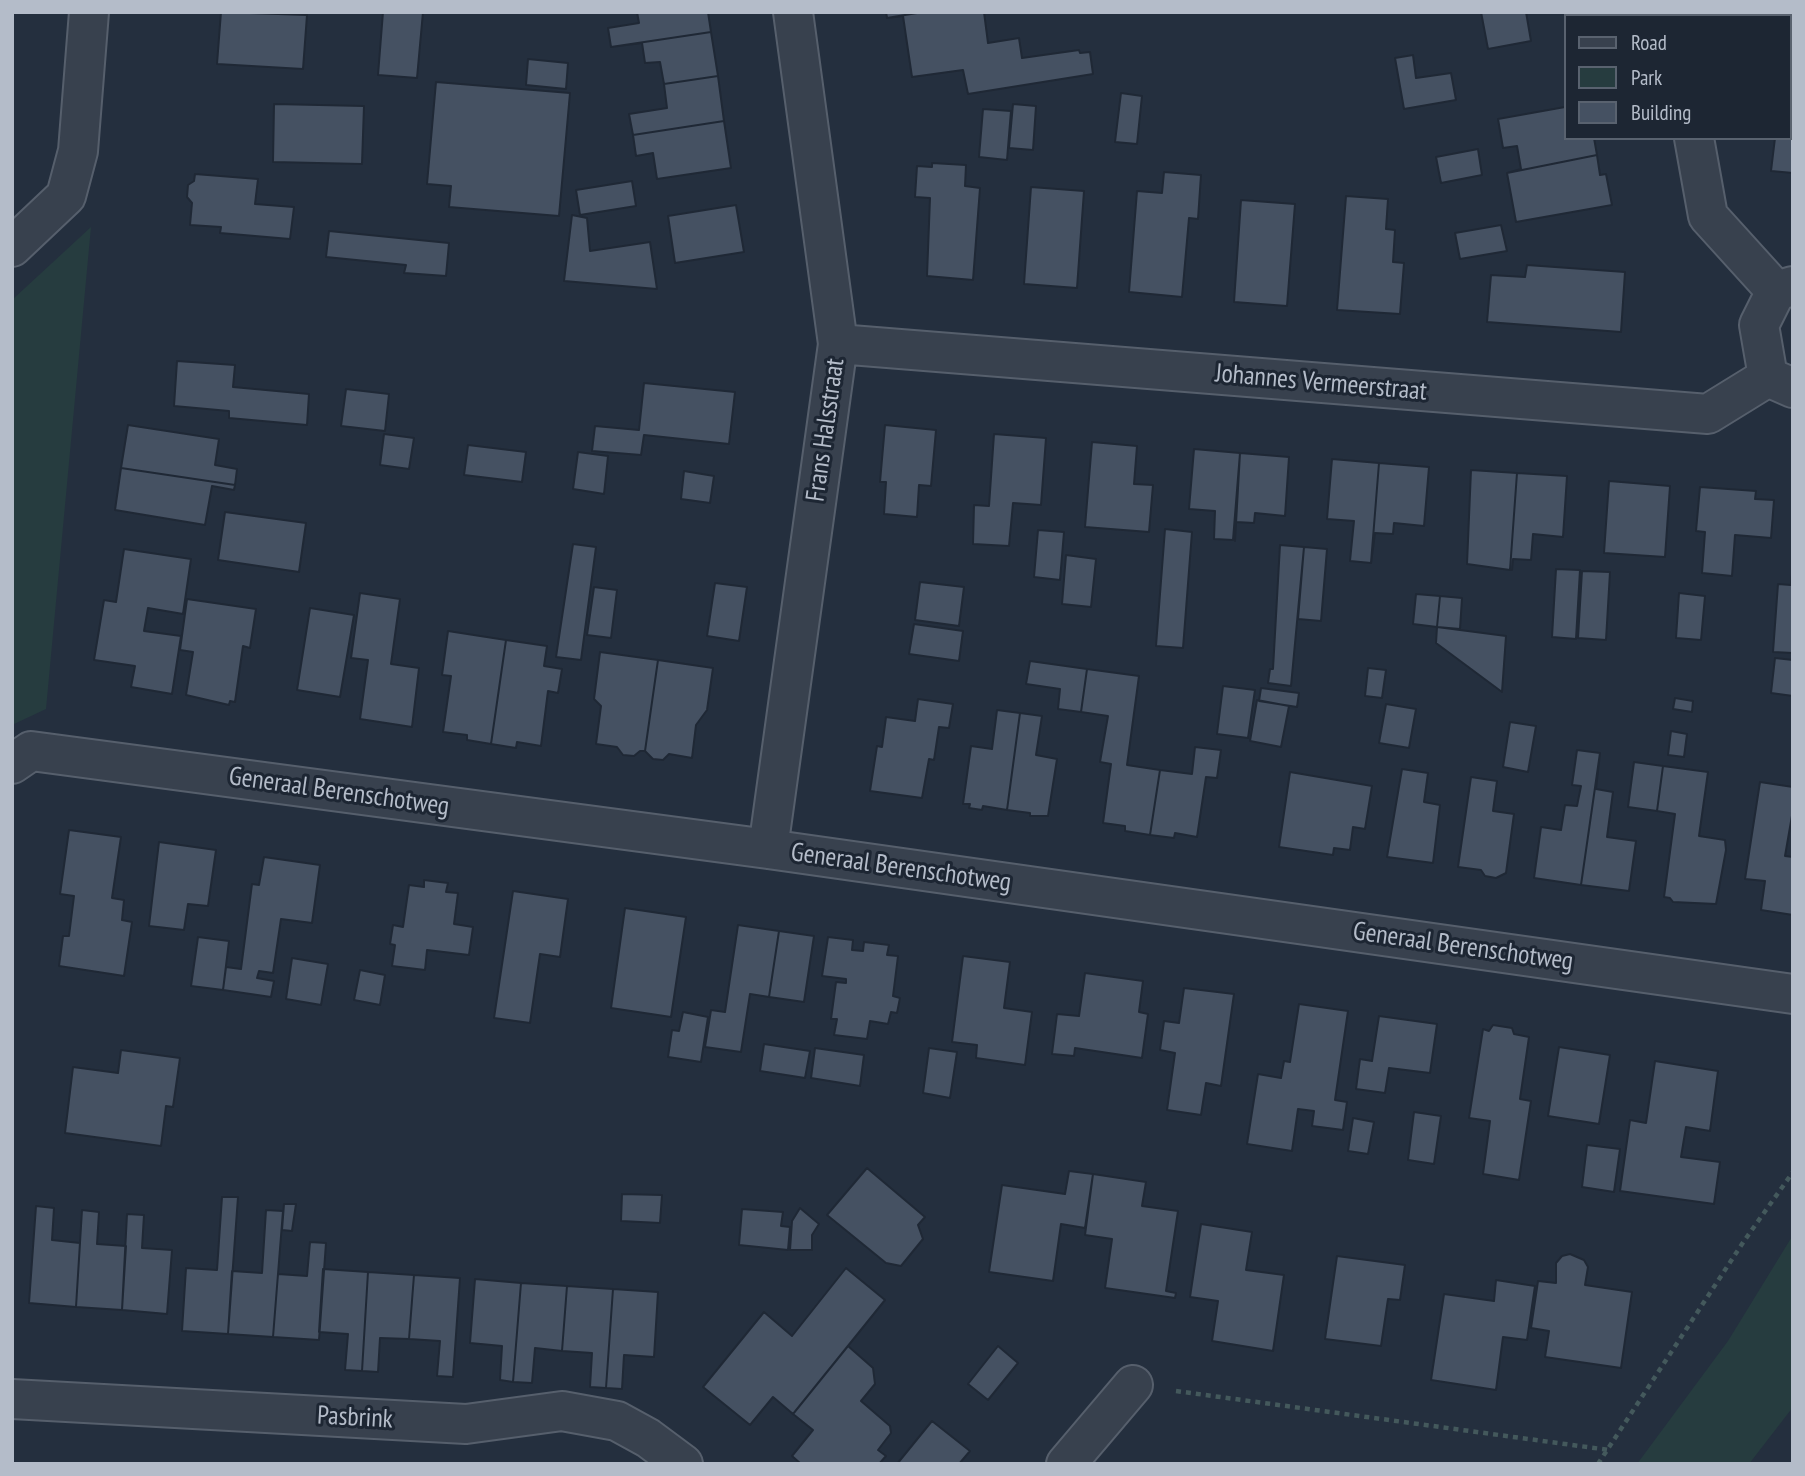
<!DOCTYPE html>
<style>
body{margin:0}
#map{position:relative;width:1805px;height:1476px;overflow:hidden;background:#242f3e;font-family:"PT Sans Narrow",sans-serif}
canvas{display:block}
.frame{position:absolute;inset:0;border:14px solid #b4bcc9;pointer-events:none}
.legend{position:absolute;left:1564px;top:14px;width:228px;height:126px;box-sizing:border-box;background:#1d2633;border:2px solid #59626f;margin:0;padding:9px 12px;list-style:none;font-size:21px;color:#b4bcc9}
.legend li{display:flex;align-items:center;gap:14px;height:35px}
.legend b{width:35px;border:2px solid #59626f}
</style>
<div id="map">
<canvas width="1805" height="1476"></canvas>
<div class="frame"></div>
<ul class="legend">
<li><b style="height:9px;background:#38414e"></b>Road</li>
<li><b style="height:19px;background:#263c3f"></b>Park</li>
<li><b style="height:19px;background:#455162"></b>Building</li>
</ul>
</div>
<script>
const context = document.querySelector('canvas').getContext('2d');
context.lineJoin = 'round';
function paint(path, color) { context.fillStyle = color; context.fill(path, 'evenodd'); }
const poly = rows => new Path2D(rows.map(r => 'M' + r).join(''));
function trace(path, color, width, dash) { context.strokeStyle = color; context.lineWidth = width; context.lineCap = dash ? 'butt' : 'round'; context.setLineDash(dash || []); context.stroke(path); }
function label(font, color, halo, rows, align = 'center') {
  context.font = font + ' "PT Sans Narrow",sans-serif'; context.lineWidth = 6; context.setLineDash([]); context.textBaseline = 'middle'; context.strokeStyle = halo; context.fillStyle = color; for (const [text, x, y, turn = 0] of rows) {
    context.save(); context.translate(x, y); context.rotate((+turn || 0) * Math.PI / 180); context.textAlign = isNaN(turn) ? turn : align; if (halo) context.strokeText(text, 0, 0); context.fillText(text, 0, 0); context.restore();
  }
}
paint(poly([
 [91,227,46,709,12,725,12,300],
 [1793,1235,1793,1407,1749,1464,1637,1464,1728,1341]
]), '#263c3f');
const building = poly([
 [221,12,307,15,303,69,217,64,221,12],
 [383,12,423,12,417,78,378,75,383,12],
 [637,12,708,12,711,32,611,47,608,28,639,23,637,12],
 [886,12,923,12,887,18,886,12],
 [923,12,984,12,988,43,1019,38,1022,58,1079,50,1080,53,1090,52,1093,74,968,94,963,70,912,77,903,16,887,18,923,12],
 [1481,12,1526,12,1531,41,1488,49,1481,12],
 [711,32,718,76,664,84,660,62,645,63,642,43,611,47,711,32],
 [1413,55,1416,78,1451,73,1456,100,1404,109,1395,58,1413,55],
 [528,59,568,63,566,89,526,85,528,59],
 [1789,73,1793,74,1793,173,1771,171,1775,138,1789,138,1789,73],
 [718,76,724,121,633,135,629,114,667,108,664,84,718,76],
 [436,82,570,93,559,216,449,207,451,186,427,184,436,82],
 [1121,93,1142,96,1137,144,1115,142,1121,93],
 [274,104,364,106,362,164,273,162,274,104],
 [1013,104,1036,106,1033,150,1009,148,1013,104],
 [1565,107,1565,138,1594,138,1597,155,1507,173,1521,169,1517,146,1503,148,1498,119,1565,107],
 [983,109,1011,111,1007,160,979,157,983,109],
 [724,121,731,168,657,179,653,153,636,156,633,135,724,121],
 [1478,149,1482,175,1441,183,1436,157,1478,149],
 [1597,155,1600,175,1606,174,1612,205,1516,222,1507,173,1597,155],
 [932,163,966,165,965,186,980,188,973,280,927,276,930,198,915,197,917,166,932,167,932,163],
 [1164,172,1201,175,1198,219,1189,218,1182,297,1129,292,1137,191,1162,193,1164,172],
 [195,174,258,179,255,204,294,207,290,239,220,233,221,227,190,225,192,203,187,197,188,185,194,181,195,174],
 [632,181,636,206,580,215,576,190,632,181],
 [1031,187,1084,191,1077,288,1024,284,1031,187],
 [1346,196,1388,199,1386,229,1395,230,1393,262,1404,263,1400,314,1337,310,1346,196],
 [1241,200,1295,204,1287,306,1234,302,1241,200],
 [736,205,744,252,675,263,668,216,736,205],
 [572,215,587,218,590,251,650,242,657,289,564,281,572,215],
 [1501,225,1507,251,1460,259,1455,233,1501,225],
 [329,231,449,243,446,276,404,273,406,265,326,257,329,231],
 [1527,265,1625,272,1621,332,1487,322,1491,275,1525,277,1527,265],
 [177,361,235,365,233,387,309,394,307,425,229,418,229,411,174,406,177,361],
 [644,383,735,392,729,444,644,435,641,455,592,451,595,426,639,430,644,383],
 [346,389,389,394,385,431,341,426,346,389],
 [128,425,219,439,215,465,237,469,235,485,121,468,128,425],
 [885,425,936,430,931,486,919,485,917,517,884,514,886,482,880,482,885,425],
 [384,434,414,438,409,469,380,465,384,434],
 [994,434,1046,438,1041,505,1013,503,1009,546,973,544,974,505,989,506,994,434],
 [1092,442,1137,446,1134,484,1153,485,1149,532,1085,527,1092,442],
 [468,445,526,452,522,482,464,475,468,445],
 [1194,449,1240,453,1233,540,1214,539,1215,511,1189,509,1194,449],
 [578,452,608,456,604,494,573,489,578,452],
 [1240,453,1289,457,1285,516,1255,513,1254,523,1236,522,1235,541,1240,453],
 [1332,459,1379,463,1371,563,1350,561,1354,521,1327,519,1332,459],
 [1379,463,1429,467,1424,526,1394,523,1393,534,1375,533,1371,563,1379,463],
 [121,468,235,485,234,490,212,486,205,525,115,510,121,468],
 [1471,470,1517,473,1510,570,1467,564,1471,470],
 [684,471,714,476,710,503,681,499,684,471],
 [1517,473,1567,476,1563,537,1533,534,1531,560,1513,559,1512,570,1510,570,1517,473],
 [1609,481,1670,486,1665,557,1604,553,1609,481],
 [1700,487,1756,491,1755,499,1774,500,1771,538,1735,535,1732,576,1702,573,1705,532,1696,531,1700,487],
 [225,512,306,523,299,572,218,560,225,512],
 [1165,529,1192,532,1183,648,1156,646,1165,529],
 [1038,530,1064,532,1060,580,1034,577,1038,530],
 [573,544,596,547,581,660,556,657,573,544],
 [1280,545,1304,547,1291,686,1268,683,1270,669,1273,669,1280,545],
 [1304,547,1327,549,1321,621,1298,619,1304,547],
 [124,549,191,559,183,614,148,608,144,631,181,636,172,694,131,687,135,666,94,660,104,600,116,602,124,549],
 [1066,555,1096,559,1091,607,1062,604,1066,555],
 [1793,563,1793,653,1773,652,1778,584,1791,585,1793,563],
 [1556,569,1580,570,1576,639,1552,637,1556,569],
 [1582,571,1610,572,1606,640,1578,638,1582,571],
 [920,582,964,587,959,626,915,620,920,582],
 [715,583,747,587,739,641,707,636,715,583],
 [594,587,617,590,611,638,587,635,594,587],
 [360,593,400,599,391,664,419,668,412,727,360,719,368,660,351,658,360,593],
 [1679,593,1705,596,1701,640,1676,638,1679,593],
 [1416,594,1440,596,1437,627,1413,624,1416,594],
 [1440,596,1462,598,1460,629,1437,627,1440,596],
 [187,599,256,609,250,648,243,646,235,702,230,701,229,705,186,695,193,652,180,650,187,599],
 [310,608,354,615,340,697,297,690,310,608],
 [914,624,963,631,959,661,909,654,914,624],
 [1437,627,1506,636,1502,692,1436,643,1437,627],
 [448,631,506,640,491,744,467,740,467,735,443,732,451,676,442,675,448,631],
 [506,640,547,646,544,666,562,669,558,693,548,691,541,746,517,742,516,748,491,744,506,640],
 [600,652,658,660,645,751,640,751,634,756,623,755,617,747,596,744,601,706,594,699,600,652],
 [1775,658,1793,660,1793,696,1771,693,1775,658],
 [658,660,713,668,707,710,696,725,692,758,669,754,663,760,653,759,645,751,658,660],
 [1030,661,1087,669,1081,712,1058,709,1060,689,1026,684,1030,661],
 [1368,668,1386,670,1382,698,1365,696,1368,668],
 [1087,669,1139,676,1127,765,1160,770,1150,835,1125,831,1125,826,1103,823,1111,764,1100,762,1108,716,1081,712,1087,669],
 [1223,686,1255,690,1248,738,1217,734,1223,686],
 [1261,688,1299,693,1297,707,1259,701,1261,688],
 [1675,698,1693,701,1692,712,1673,709,1675,698],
 [918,699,953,704,949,728,939,727,934,760,929,759,922,798,870,791,877,746,882,747,886,717,915,721,918,699],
 [1257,700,1289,706,1281,747,1250,741,1257,700],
 [1386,704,1416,709,1409,748,1379,743,1386,704],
 [997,710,1020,713,1007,810,983,806,982,810,969,808,970,804,963,804,971,746,992,749,997,710],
 [1020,713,1042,716,1036,755,1057,759,1048,816,1030,816,1030,813,1007,810,1020,713],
 [1510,722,1536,726,1528,772,1503,767,1510,722],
 [1671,731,1687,734,1684,757,1668,755,1671,731],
 [1195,747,1221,750,1217,778,1206,777,1197,837,1175,833,1174,838,1150,835,1160,770,1192,774,1195,747],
 [1577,750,1600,753,1581,885,1534,878,1541,827,1561,830,1565,805,1577,806,1581,786,1572,785,1577,750],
 [1600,753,1596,789,1613,792,1607,837,1636,841,1629,891,1581,885,1600,753],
 [1634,762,1663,766,1657,811,1628,807,1634,762],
 [1663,766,1708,772,1699,836,1725,840,1726,850,1716,904,1673,902,1670,898,1664,897,1675,814,1657,811,1663,766],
 [1402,769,1428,773,1424,802,1440,805,1433,863,1387,857,1402,769],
 [1290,772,1372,786,1365,829,1353,827,1350,850,1334,848,1333,855,1279,847,1290,772],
 [1471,777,1497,781,1493,811,1514,814,1506,873,1496,878,1485,876,1481,870,1458,867,1471,777],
 [1760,782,1793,787,1793,810,1785,856,1793,857,1793,915,1761,910,1765,881,1745,879,1760,782],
 [69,830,121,837,112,898,124,900,122,920,132,922,124,976,59,966,63,936,69,936,74,896,60,894,69,830],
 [159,842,216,850,208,906,188,904,184,930,149,926,159,842],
 [264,857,320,865,312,923,281,919,273,973,259,971,257,978,274,981,271,997,223,990,226,967,241,969,252,884,259,885,264,857],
 [424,880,448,883,446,892,458,893,454,924,473,927,469,955,427,950,425,970,392,966,395,945,390,944,393,925,403,927,409,885,424,887,424,880],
 [513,891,568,899,560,957,540,954,530,1023,494,1018,513,891],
 [625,908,686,917,671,1017,611,1008,625,908],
 [738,925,779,931,769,997,750,994,741,1052,705,1047,711,1010,725,1012,738,925],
 [779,931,814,936,804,1002,769,997,779,931],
 [198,937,229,941,223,990,191,986,198,937],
 [828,937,853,940,852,950,863,951,864,942,889,945,887,955,898,956,893,996,900,998,897,1013,891,1012,888,1024,870,1021,867,1039,834,1035,837,1019,831,1019,836,982,846,983,846,979,822,976,828,937],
 [963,956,1010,962,1004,1008,1032,1012,1025,1065,976,1058,977,1045,952,1042,963,956],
 [292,958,328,964,321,1005,286,999,292,958],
 [360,970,385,975,380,1005,354,1000,360,970],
 [1085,973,1143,981,1139,1012,1148,1014,1142,1058,1075,1048,1074,1056,1052,1054,1057,1014,1079,1016,1085,973],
 [1184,988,1234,994,1221,1086,1206,1083,1201,1115,1167,1110,1175,1053,1160,1050,1164,1021,1179,1023,1184,988],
 [1299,1004,1348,1011,1335,1100,1347,1102,1343,1130,1312,1126,1314,1111,1298,1109,1292,1151,1247,1144,1258,1074,1281,1078,1284,1061,1290,1062,1299,1004],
 [683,1012,708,1017,701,1062,668,1057,672,1030,679,1031,683,1012],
 [1379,1016,1437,1024,1430,1073,1389,1068,1385,1093,1356,1089,1360,1059,1372,1061,1379,1016],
 [1493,1025,1512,1028,1514,1034,1529,1037,1520,1099,1531,1101,1519,1180,1483,1174,1490,1121,1469,1118,1483,1029,1489,1031,1493,1025],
 [764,1044,810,1051,805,1078,760,1071,764,1044],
 [1559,1047,1610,1055,1599,1124,1548,1116,1559,1047],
 [815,1048,864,1055,860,1086,811,1078,815,1048],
 [929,1048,957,1052,950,1098,923,1093,929,1048],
 [121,1050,180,1058,173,1107,166,1106,161,1146,65,1133,73,1067,118,1073,121,1050],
 [1655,1061,1718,1071,1710,1131,1686,1127,1681,1157,1720,1162,1714,1204,1620,1191,1630,1120,1646,1123,1655,1061],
 [1414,1112,1441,1116,1434,1164,1408,1160,1414,1112],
 [1353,1118,1374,1122,1368,1154,1348,1151,1353,1118],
 [1587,1145,1620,1149,1614,1192,1582,1187,1587,1145],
 [867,1168,925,1217,918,1225,923,1239,901,1266,886,1263,827,1215,867,1168],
 [1069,1171,1093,1174,1085,1228,1061,1224,1053,1281,989,1272,1002,1185,1065,1194,1069,1171],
 [1093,1174,1146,1182,1142,1206,1178,1211,1166,1291,1176,1293,1175,1298,1105,1288,1112,1239,1085,1235,1093,1174],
 [622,1194,662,1195,660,1223,621,1221,622,1194],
 [222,1197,238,1197,228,1334,182,1331,186,1268,217,1270,222,1197],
 [284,1204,296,1204,292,1231,282,1230,284,1204],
 [36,1206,54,1208,52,1240,80,1243,76,1307,29,1303,36,1206],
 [800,1208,819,1224,812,1235,812,1250,790,1250,792,1221,800,1208],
 [742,1209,783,1212,781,1226,790,1227,788,1250,739,1245,742,1209],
 [82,1210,99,1212,97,1244,126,1246,122,1310,76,1307,82,1210],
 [266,1210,283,1211,273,1337,228,1334,232,1271,262,1273,266,1210],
 [127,1214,144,1215,142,1248,172,1250,167,1314,122,1310,127,1214],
 [1201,1224,1252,1232,1246,1270,1284,1275,1273,1351,1212,1341,1218,1301,1190,1297,1201,1224],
 [310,1242,326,1243,319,1340,273,1337,278,1274,307,1276,310,1242],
 [1570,1254,1584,1260,1588,1267,1585,1285,1632,1292,1621,1368,1545,1357,1549,1331,1531,1328,1538,1281,1556,1283,1556,1263,1562,1256,1570,1254],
 [1337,1256,1405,1265,1400,1300,1388,1299,1381,1346,1325,1339,1337,1256],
 [846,1268,885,1300,793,1414,773,1397,750,1425,703,1387,764,1312,792,1336,846,1268],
 [323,1269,368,1272,362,1371,345,1370,348,1334,319,1332,323,1269],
 [368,1272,414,1275,409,1339,380,1338,378,1372,362,1371,368,1272],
 [414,1275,460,1278,453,1377,437,1376,440,1341,409,1339,414,1275],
 [475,1279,521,1283,513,1382,500,1380,502,1346,470,1343,475,1279],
 [1496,1280,1535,1286,1527,1340,1503,1337,1496,1390,1431,1380,1444,1294,1494,1301,1496,1280],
 [521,1283,567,1286,562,1351,535,1348,532,1383,513,1382,521,1283],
 [567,1286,613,1289,606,1388,590,1387,592,1353,562,1351,567,1286],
 [613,1289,658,1292,654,1357,624,1355,622,1389,606,1388,613,1289],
 [848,1346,873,1368,875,1384,861,1401,890,1426,891,1433,878,1450,886,1456,879,1464,801,1464,792,1456,813,1430,793,1414,848,1346],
 [998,1346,1018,1363,988,1400,968,1384,998,1346],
 [932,1421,970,1451,959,1464,897,1464,932,1421]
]);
paint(building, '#455162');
trace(building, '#1f2835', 2);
const minor = poly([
 [1671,12,1672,16],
 [1694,138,1708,216,1776,291],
 [12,247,66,196,78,151,89,12],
 [838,344,1708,414,1768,377,1793,388],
 [1768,377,1759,325,1776,291,1793,286],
 [12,764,31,751,768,849,1793,994],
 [768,849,838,344,793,12],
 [12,1399,466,1424,562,1411,617,1421,648,1438,683,1464],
 [1066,1464,1133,1385]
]);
trace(minor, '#565f6c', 42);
trace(poly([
 [1176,1391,1609,1450],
 [1598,1464,1744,1241,1793,1172]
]), '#44595c', 4.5, [5, 5]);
trace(minor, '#38414e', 38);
label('26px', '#b4bcc9', '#1d2633', [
 ["Johannes Vermeerstraat",1321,383,5],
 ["Frans Halsstraat",826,430,-82],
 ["Generaal Berenschotweg",339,792,8],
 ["Generaal Berenschotweg",901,868,8],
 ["Generaal Berenschotweg",1463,947,8],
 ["Pasbrink",355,1418,3]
]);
</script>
